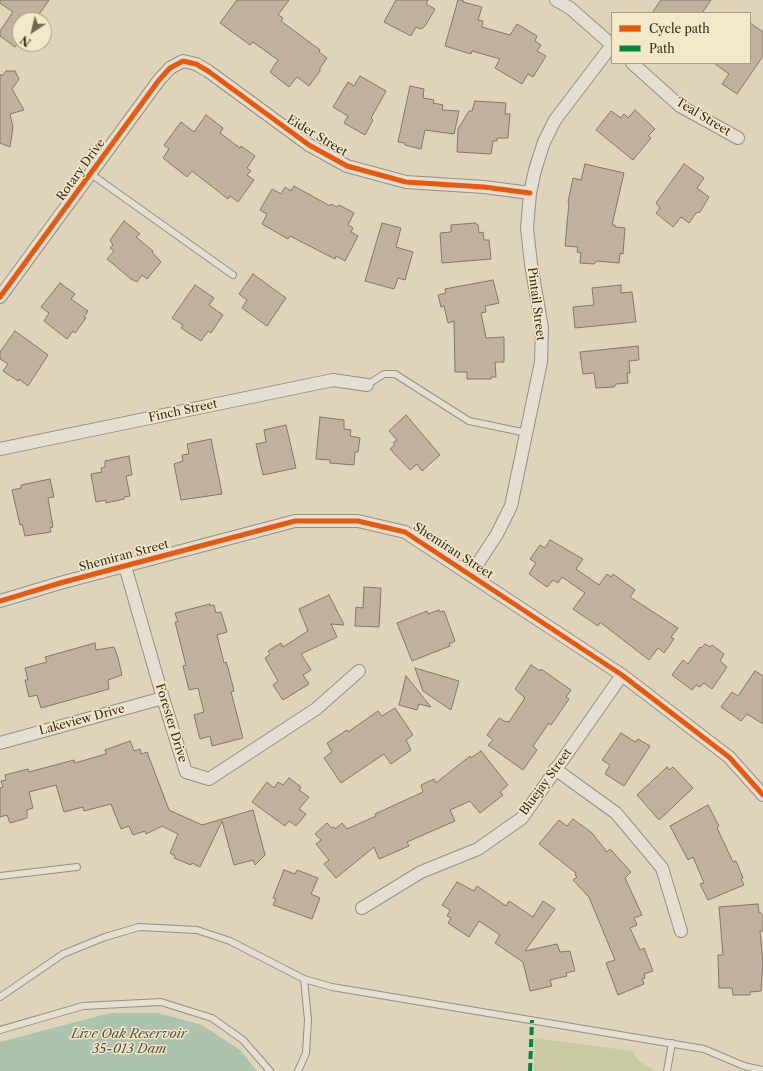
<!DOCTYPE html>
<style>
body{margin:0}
#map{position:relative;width:763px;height:1071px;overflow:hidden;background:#ded4b9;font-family:"Libre Caslon Text",serif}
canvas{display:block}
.legend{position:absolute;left:611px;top:12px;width:140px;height:52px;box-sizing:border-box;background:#f3e8c8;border:1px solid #aa9d84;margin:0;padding:5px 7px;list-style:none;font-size:12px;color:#3c2d1f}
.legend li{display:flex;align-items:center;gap:8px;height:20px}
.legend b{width:20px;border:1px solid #aa9d84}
.north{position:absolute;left:12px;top:12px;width:40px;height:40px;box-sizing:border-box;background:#f3e8c8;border:1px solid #aa9d84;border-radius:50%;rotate:215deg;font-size:11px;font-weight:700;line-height:16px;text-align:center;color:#3c2d1f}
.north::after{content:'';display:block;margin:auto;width:14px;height:18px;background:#756755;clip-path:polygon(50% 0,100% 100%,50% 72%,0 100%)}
</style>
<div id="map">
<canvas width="763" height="1071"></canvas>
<ul class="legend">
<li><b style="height:5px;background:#e8590c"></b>Cycle path</li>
<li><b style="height:5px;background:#00873e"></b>Path</li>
</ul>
<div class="north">N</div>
</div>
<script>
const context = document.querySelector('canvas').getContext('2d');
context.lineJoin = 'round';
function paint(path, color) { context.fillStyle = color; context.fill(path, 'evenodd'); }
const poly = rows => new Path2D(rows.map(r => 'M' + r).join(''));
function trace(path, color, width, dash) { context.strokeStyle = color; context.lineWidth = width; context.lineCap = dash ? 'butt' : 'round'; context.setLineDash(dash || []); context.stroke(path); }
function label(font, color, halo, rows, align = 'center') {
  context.font = font + ' "Libre Caslon Text",serif'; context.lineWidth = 3; context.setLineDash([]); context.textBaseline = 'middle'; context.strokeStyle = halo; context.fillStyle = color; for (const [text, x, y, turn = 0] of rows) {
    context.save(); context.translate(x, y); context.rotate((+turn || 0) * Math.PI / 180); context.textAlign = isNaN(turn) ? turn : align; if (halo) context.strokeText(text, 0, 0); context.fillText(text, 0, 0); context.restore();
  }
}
paint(poly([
 [535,1038,632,1051,639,1061,655,1071,534,1071]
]), '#c9c99f');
paint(poly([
 [110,1013,158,1013,202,1025,240,1050,257,1071,0,1071,0,1042]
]), '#aec3ad');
const building = poly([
 [0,0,49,0,35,20,20,20,20,41,15,47,0,36,0,31,13,12,0,3,0,0],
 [237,0,289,0,278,15,283,18,281,21,320,50,319,52,327,58,320,68,320,71,309,86,297,77,289,87,270,72,278,60,253,42,250,45,220,23,237,0],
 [396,0,428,0,426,4,435,9,425,26,421,29,416,27,411,36,384,22,396,0],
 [458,0,463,0,463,2,482,7,478,20,483,21,482,27,510,35,517,24,537,36,535,41,541,45,537,51,546,56,533,77,528,74,522,84,495,68,500,59,472,51,471,54,445,46,458,0],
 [661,0,711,0,702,13,652,13,661,0],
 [750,23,763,32,763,56,737,94,722,84,729,74,714,63,750,63,750,23],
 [6,71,15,71,19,79,12,89,24,110,10,114,13,127,10,147,0,143,0,74,2,76,6,71],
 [360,76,386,91,371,118,373,120,365,135,344,123,348,116,333,107,348,82,354,86,360,76],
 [410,86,424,89,423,98,434,100,433,103,443,105,442,110,459,111,454,134,425,130,421,149,405,145,405,143,398,142,410,86],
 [475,101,506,103,505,114,510,114,508,138,497,138,497,141,493,141,491,154,457,152,458,129,469,111,472,111,475,101],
 [635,110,655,129,648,136,651,138,633,160,596,130,611,111,621,118,624,114,628,118,635,110],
 [206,115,223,128,220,133,240,148,241,146,255,156,247,168,251,171,247,175,254,180,238,202,230,196,228,199,192,171,187,177,163,158,169,149,164,145,181,122,194,132,206,115],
 [585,164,624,173,612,225,615,225,615,227,625,228,623,254,620,253,619,263,597,261,594,264,580,263,581,253,577,252,578,247,565,246,569,202,568,202,573,178,581,180,585,164],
 [684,164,704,178,697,188,709,197,700,212,696,213,689,223,681,217,673,227,656,213,660,208,656,203,684,164],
 [294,186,330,206,331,204,337,207,339,205,354,213,348,225,353,228,351,232,358,236,345,261,336,256,335,259,290,236,288,239,262,224,267,214,260,210,272,189,281,194,285,187,291,191,294,186],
 [124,221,140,234,136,237,153,251,152,252,161,262,147,279,142,275,137,282,131,279,107,259,114,251,110,248,113,245,110,240,124,221],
 [382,223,401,228,396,247,413,252,405,280,398,278,394,289,365,281,382,223],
 [475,223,478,225,479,233,483,232,484,240,489,240,491,259,442,263,440,233,451,232,451,225,475,223],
 [253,274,286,298,267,326,242,308,247,300,239,294,253,274],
 [493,280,499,303,485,306,486,312,481,313,486,338,504,337,504,362,495,362,496,377,491,377,491,379,467,379,467,372,455,372,454,321,448,323,444,306,441,307,438,295,446,293,445,289,493,280],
 [60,283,75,294,71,299,88,311,84,317,86,318,75,333,73,331,67,339,44,321,49,313,41,307,60,283],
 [195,285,214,298,209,305,223,315,211,333,208,331,201,341,181,328,183,325,172,318,195,285],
 [621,285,621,293,632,292,636,322,575,328,573,307,594,305,592,288,621,285],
 [15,331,48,355,28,386,19,379,18,381,3,371,8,364,0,359,0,352,15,331],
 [638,346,639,360,629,361,630,373,627,373,628,383,616,384,614,387,596,388,594,373,583,374,580,352,638,346],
 [406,415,440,455,422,471,417,464,410,470,390,449,395,445,393,443,397,440,389,431,406,415],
 [320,417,344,420,344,429,351,430,350,436,360,438,358,452,355,452,354,465,330,463,330,460,316,459,320,417],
 [286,425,296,468,263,475,256,444,266,442,264,430,286,425],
 [211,439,222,494,181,500,174,464,183,461,182,455,189,454,187,444,211,439],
 [129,456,132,475,126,476,130,496,124,497,124,499,106,503,106,500,96,502,91,474,102,472,101,468,105,467,105,461,129,456],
 [50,479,54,497,48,498,53,527,50,528,51,532,25,536,22,524,20,525,12,490,21,488,21,485,50,479],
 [550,540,583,559,576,569,599,585,607,574,611,577,613,574,635,590,630,597,678,628,671,637,674,639,664,653,658,648,649,660,600,622,598,626,573,609,585,593,562,577,558,583,553,580,547,587,529,574,536,563,530,559,540,545,545,548,550,540],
 [364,587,381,588,379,627,355,626,356,607,363,608,364,587],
 [329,595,344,625,331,624,337,637,301,654,311,670,303,675,309,684,283,700,273,685,278,681,265,658,270,654,268,651,281,643,283,647,308,631,299,609,329,595],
 [210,604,210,606,214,605,216,613,221,612,227,632,217,635,224,663,226,662,228,668,234,691,231,692,243,738,212,746,210,736,200,739,194,715,204,712,198,688,189,690,183,666,186,665,175,622,178,622,175,613,210,604],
 [439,610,440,612,444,611,455,641,449,644,450,646,412,661,397,623,427,611,428,614,439,610],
 [95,643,96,650,114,647,118,658,122,675,108,680,109,689,41,708,37,695,29,697,25,680,28,680,25,668,47,662,45,657,95,643],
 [705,644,710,647,712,645,724,654,720,661,727,667,712,689,704,683,700,687,696,685,692,690,672,675,683,660,688,664,700,647,701,648,705,644],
 [531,665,540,671,541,669,571,690,566,697,569,699,551,725,549,723,533,746,537,750,523,770,488,745,493,740,487,735,499,718,506,722,507,721,509,722,525,698,515,689,531,665],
 [415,668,459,681,451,710,423,691,415,668],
 [755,671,763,676,763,724,747,714,741,721,721,707,732,692,738,696,755,671],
 [406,676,431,707,419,704,417,710,399,705,406,676],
 [395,708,413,735,406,740,411,750,391,764,384,754,341,783,324,758,332,752,327,743,347,730,348,732,378,711,382,716,395,708],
 [621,733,635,742,638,739,650,746,624,786,605,774,610,765,602,760,621,733],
 [130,741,134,751,140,749,141,754,147,752,169,810,202,825,253,810,265,855,255,865,253,860,234,865,222,821,200,867,192,863,191,865,174,858,175,856,170,853,178,834,162,826,146,834,145,831,133,835,129,826,121,829,111,804,84,811,83,807,64,812,56,785,29,792,33,808,27,810,27,818,10,823,7,815,0,817,0,788,3,787,1,781,6,780,5,775,28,769,29,772,74,760,75,763,106,754,105,750,130,741],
 [481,751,508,785,500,792,503,795,480,813,470,801,450,810,455,821,407,842,409,846,379,859,374,847,336,878,324,864,329,860,316,844,321,840,315,834,327,823,332,828,334,827,335,829,342,823,347,829,376,816,375,814,423,792,421,785,434,779,436,783,470,756,471,758,481,751],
 [667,767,669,770,673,767,693,788,659,820,637,795,667,767],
 [289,778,301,787,299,790,309,797,299,809,306,814,296,826,289,821,285,826,252,802,267,782,274,788,278,782,283,785,289,778],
 [708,805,719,826,717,828,733,862,736,861,743,878,741,879,744,885,708,900,700,884,704,883,693,857,688,860,670,826,708,805],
 [573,819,592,833,607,852,610,849,631,872,625,878,642,915,634,918,637,925,630,928,640,950,644,948,653,971,644,974,645,978,642,979,644,984,618,995,606,963,615,960,589,897,573,880,577,877,575,875,576,873,539,844,559,820,567,826,573,819],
 [284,870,295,874,297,870,318,878,311,894,320,898,312,919,273,905,276,899,273,898,284,870],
 [457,882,474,891,477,886,506,906,509,901,533,917,543,901,555,909,525,951,557,944,560,952,570,951,575,971,566,973,567,976,550,980,552,986,530,991,523,962,495,943,500,935,479,921,469,937,448,923,451,918,447,916,450,910,442,905,457,882],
 [758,904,759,913,761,913,763,916,763,931,760,931,763,962,761,991,750,992,750,995,733,995,732,988,719,988,718,955,723,955,719,907,758,904]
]);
paint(building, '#c2b19e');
trace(building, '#807869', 1);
const lane = poly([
 [91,174,233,275],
 [367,385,384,374,395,374,469,421,527,433],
 [0,876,77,867],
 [0,997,63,954,105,937,139,927,197,930,230,941,304,979,332,987,704,1049,744,1066,763,1070],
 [0,1030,83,1006,161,1002,212,1018,243,1040,270,1071],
 [298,1071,306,1053,308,1020,304,979],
 [667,1071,672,1043]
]);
const street = poly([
 [556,0,570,8,612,45],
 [632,63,680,106,738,138],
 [0,297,159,80,170,68,183,61,196,64,208,71,309,145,347,166,406,182,484,187,530,193],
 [0,449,333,380,367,385],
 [125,566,163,698,186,772,209,779,316,709,359,671],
 [471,574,497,534,511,506,541,362,542,328,531,264,527,228,530,193,535,170,544,142,555,120,612,45],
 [0,601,60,583,295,521,358,521,405,532,622,675,729,757,763,795],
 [0,743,163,698],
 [555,769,616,813,662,868,681,931],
 [362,908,421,872,478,849,522,818,622,675]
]);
trace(lane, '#968f7e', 8);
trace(street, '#968f7e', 14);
trace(lane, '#e4dfd2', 6);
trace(street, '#e4dfd2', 12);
trace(poly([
 [530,1071,532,1020]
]), '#00873e', 4, [8, 4]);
trace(poly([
 [0,297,159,80,170,68,183,61,196,64,208,71,309,145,347,166,406,182,484,187,530,193],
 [0,601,60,583,295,521,358,521,405,532,622,675,729,757,763,795]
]), '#e8590c', 5);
label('12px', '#3c2d1f', '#f3e8c8', [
 ["Teal Street",703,117,31],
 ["Eider Street",317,136,31],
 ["Rotary Drive",81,170,-54],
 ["Pintail Street",536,304,83],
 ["Finch Street",183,411,-12],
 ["Shemiran Street",453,551,33],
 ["Shemiran Street",124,556,-15],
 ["Lakeview Drive",82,720,-15],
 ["Forester Drive",171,723,73],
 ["Bluejay Street",546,782,-54]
]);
label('italic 13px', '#535141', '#f3e8c8', [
 ["Live Oak Reservoir",129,1034],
 ["35-013 Dam",129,1049]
]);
</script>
